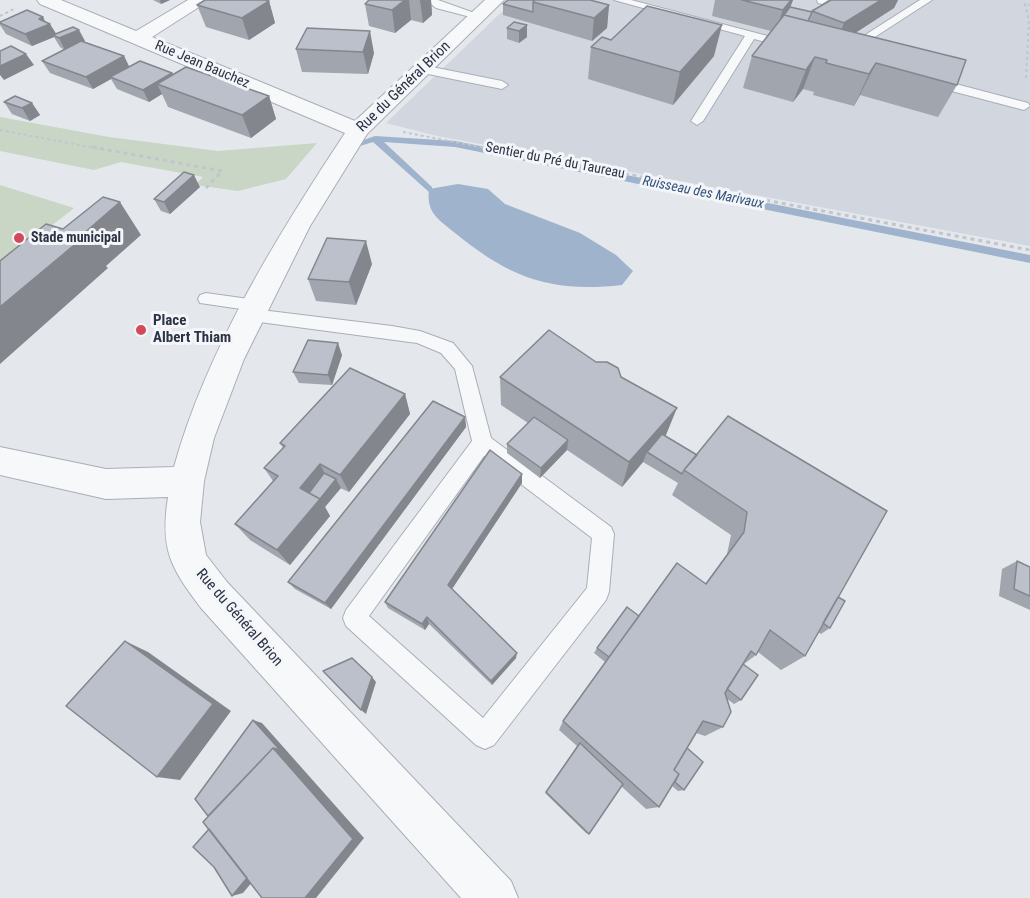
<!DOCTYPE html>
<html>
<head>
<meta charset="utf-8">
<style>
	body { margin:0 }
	canvas { display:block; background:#e4e7ec }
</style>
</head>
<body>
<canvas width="1030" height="898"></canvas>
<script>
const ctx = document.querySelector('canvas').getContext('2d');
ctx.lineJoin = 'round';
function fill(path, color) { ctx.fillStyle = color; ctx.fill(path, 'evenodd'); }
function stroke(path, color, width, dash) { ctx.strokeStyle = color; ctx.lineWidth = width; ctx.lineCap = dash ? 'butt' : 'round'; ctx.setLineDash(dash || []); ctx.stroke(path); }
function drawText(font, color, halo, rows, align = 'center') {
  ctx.font = font + ' "Roboto Condensed",sans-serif'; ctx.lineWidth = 6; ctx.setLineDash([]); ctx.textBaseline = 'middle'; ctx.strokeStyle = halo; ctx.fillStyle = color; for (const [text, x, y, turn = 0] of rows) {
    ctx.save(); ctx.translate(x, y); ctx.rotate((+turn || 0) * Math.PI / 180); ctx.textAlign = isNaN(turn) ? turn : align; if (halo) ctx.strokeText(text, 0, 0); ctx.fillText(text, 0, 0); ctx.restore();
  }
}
const built = new Path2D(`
	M514 0H1030V246L437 136 386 123Z`);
const green = new Path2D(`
	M0 117 109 137 218 151 317 143 286 179 238 191 195 185 203 177 121 162 94 170 0 151Z
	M0 185 74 208 0 267Z`);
const water = new Path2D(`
	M458 184 488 189 505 204 580 233 616 255 633 271 622 285C551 293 510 278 455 233 438 219 426 213 429 189Z`);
const stream = new Path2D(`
	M375 136 455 141 1030 255V263L455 147 384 142 432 187V191L429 192 373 142 357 147 352 144Z`);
const pathFar1 = new Path2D(`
	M0 16 16 8
	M1026 78 1029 21 1025 4 1030 5
	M0 130 100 149
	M403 132 491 149`);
const path = new Path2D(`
	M92 147 222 171 206 188
	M483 147 1030 250`);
const service = new Path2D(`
	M426 0H438L483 16 478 19 436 8Z
	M614 0H631L794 43 796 45 790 48 754 39 703 121 697 125 691 121 745 36Z
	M817 0H828L822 4 818 3Z
	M920 0H932L850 53 846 54 840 51Z
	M422 65 502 81 508 85 502 89 418 72 416 69Z
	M929 77 1028 103 1030 106 1024 110 925 84 923 81Z
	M206 293 263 301 265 305 261 310 392 326 420 331 453 343 472 366 491 438 611 527 614 534 609 592 606 600 494 745 485 749 476 745 346 626 343 618 346 610 472 441 455 369 441 353 417 343 252 321 246 319 244 315 248 310 200 303 198 299 200 295ZM484 456 592 538 587 588 483 718 369 616Z`);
const minor = new Path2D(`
	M37 0H61L136 31 188 0H210L152 37 355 121 485 0H504L367 134 310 226 244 359 214 438 204 481 200 522 206 555 227 582 511 881 518 898H461L201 608C170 567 160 549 168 497L106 499 0 475V447L106 469 174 467C206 350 279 233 345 133L40 4Z`);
const wall = new Path2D(`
	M153 0H170L161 4Z
	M369 0H431L432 15 423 23 411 20 395 33 369 26 365 4Z
	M508 0 609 5 607 28 592 41 503 15V4Z
	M715 0H793L790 7 812 12V11L831 0H898L894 8 855 33 957 85 938 117 860 95 854 106 813 95 814 92 803 89 793 102 743 88 752 56 771 31 712 16Z
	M269 1 275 23 249 40 206 27 197 5Z
	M0 22H45L56 34 85 41 83 42 124 56 129 67 172 73 173 75 269 96 276 119 251 138 168 107 162 94 149 102 117 89 111 79 93 89 50 73 42 61 64 50 60 47 54 37 32 46 6 34 0 25Z
	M527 25V37L519 43 507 39V28Z
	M307 28 374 53 368 74 302 72 296 49Z
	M611 40 714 56 673 105 588 79 591 47Z
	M4 102 32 103 40 115 30 121 12 114Z
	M200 187 170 214 161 211 154 199Z
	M372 264 356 305 316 301 308 279Z
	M342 355 332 385 299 383 293 372Z
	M596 362 621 377 666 435 665 436 838 597 830 628 821 634 818 632 805 656 781 670 758 652 756 655 744 664 741 700 734 704 727 699 723 727 705 736 696 733 687 748 684 790 678 791 672 786 659 807 646 809 621 786 589 834 586 833 545 793 577 746 559 730 563 721 605 662 594 653 597 648 639 616 705 584 727 554 731 535 672 495 678 483 643 462 622 487 567 450 540 478 507 453V444L528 423 501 405 500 377Z
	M405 394 410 414 349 492 340 488 325 507 330 516 290 565 250 540 235 524 273 481 264 468 283 448 280 443Z
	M465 417 466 427 331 609 295 589 288 582Z
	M522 474V483L452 589 516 658 492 685 429 624 425 630 388 608 385 602Z
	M1017 561 1030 567V610L999 596 1002 569Z`);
const shadedWall = new Path2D(`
	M160 0H170L161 4Z
	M405 0H409L411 20 395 33 392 10Z
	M420 0H431L432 15 423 23Z
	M791 0H793L787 16 775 32 783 10Z
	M881 0H898L894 8 835 46 844 23Z
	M269 1 275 23 249 40 242 18Z
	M609 5 607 28 592 41 594 18Z
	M43 17 47 25 50 24 57 35H53L54 37 32 46 25 34 39 19Z
	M527 25V37L519 43V31Z
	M722 25 714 56 673 105 680 72Z
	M79 30 85 41 65 50 59 38Z
	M370 31 374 53 368 74 363 52Z
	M26 54 34 65 4 80 0 75V66Z
	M124 56 130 68 110 77 111 79 93 89 86 77Z
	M815 57 803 89 793 102 806 70Z
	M876 63 860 95 854 106 869 74Z
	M172 73 178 85 157 84 162 94 149 102 143 90Z
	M269 96 276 119 251 138 242 115Z
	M32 103 40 115 30 121 22 108Z
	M194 175 200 187 170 214 164 202Z
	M120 202 141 235 106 266 108 268 0 364V307Z
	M366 241 372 264 356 305 349 282Z
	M338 343 342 355 332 385 328 375Z
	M405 394 410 414 349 492 340 475Z
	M677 408 666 435 650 454 647 452 643 462 622 487 629 462Z
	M465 417 466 427 331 609 325 603Z
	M568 440 567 450 540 478 541 468Z
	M320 464 329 482 314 501 300 488Z
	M522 474V483L450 592 448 585Z
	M336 479 341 488 325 507 330 516 290 565 277 550Z
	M427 617 429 624 425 630 422 624Z
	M125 641 148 652 231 711 180 780 157 777Z
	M517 653 516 658 492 685 491 681Z
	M372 677 376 682 366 714 361 710Z
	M253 720 262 723 364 838 316 898H305L273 748Z
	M214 823 262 870 243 893 232 896Z`);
const building = new Path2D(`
	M205 0H265L269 1 242 18 197 5Z
	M369 0H405L392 10 365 4Z
	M508 0H535L533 2V12L503 4Z
	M535 0H590L609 5 594 18 533 2Z
	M742 0H791L783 10Z
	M831 0H881L844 23 812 11Z
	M647 6 722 25 680 72 591 47 602 37 611 40Z
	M790 7 812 12 808 21 784 15Z
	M27 10 43 17 39 19 50 24 25 34 0 23V22Z
	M784 15 966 60 957 85 876 63 869 74 826 63 827 60 815 57 806 70 752 56Z
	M514 22 527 25 519 31 507 28Z
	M73 27 79 30 59 38 53 35Z
	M307 28 370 31 363 52 296 49Z
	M81 41 124 56 86 77 42 61Z
	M11 46 26 54 0 66V51Z
	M140 61 172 73 143 90 110 77Z
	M186 67 269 96 242 115 157 84Z
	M15 96 32 103 22 108 4 102Z
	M184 172 194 175 164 202 154 199Z
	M103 197 120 202 82 235 85 236 0 307V261L46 224 63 229Z
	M327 238 366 241 349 282 308 279Z
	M549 330 596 362H607L618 368 621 377 677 408 629 462 500 377Z
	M308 340 338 343 328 375 293 372Z
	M350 368 405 394 340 475 320 464 300 488 320 499 277 550 235 524 278 476 264 468 285 446 280 443Z
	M433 401 465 417 325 603 288 582Z
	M728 416 887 511 805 656 770 630 756 655 751 651 725 693 731 712 723 727 703 721 674 770 679 774 659 807 563 721 677 563 706 584 744 532 747 512 684 470Z
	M534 417 568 440 541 468 507 444Z
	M662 434 697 455 684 470 682 474 647 452Z
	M490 450 522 474 448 585 517 653 491 681 427 617 422 624 385 602Z
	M324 473 336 479 320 499 309 493Z
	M1017 561 1030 567V596L1014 589Z
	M838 597 845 601 830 628 823 623Z
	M627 607 639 616 609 657 597 648Z
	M125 641 213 704 157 777 66 706Z
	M352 658 372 677 361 710 323 671Z
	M743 664 758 675 741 700 727 689Z
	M253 720 280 750 273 748 208 816 195 799Z
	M580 743 623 784 589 834 546 792Z
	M273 748 353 839 305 898H262L203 822Z
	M687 748 703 762 684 790 675 782 679 774 674 770Z
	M209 829 247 878 232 896 214 867 193 847Z`);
const markers = [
	[19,238,6,"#d1495b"],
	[141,330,6,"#d1495b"]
];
const farStreetnames = [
	["Rue Jean Bauchez",202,65,23],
	["Sentier du Pré du Taureau",555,161,11]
];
const farWaternames = [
	["Ruisseau des Marivaux",703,193,11]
];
const farPoinames = [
	["Stade municipal",31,238]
];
const streetNames = [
	["Rue du Général Brion",404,87,-44],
	["Rue du Général Brion",239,618,49]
];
const poiNames = [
	["Place",153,321],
	["Albert Thiam",153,338]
];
fill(built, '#d2d6de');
fill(green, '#c9d6c5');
fill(water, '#9fb4cc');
fill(stream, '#9fb4cc');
stroke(service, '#a9aeb7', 2);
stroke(minor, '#a9aeb7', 2);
stroke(pathFar1, '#c2c5cb', 2, [3, 3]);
stroke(path, '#c2c5cb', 3, [4, 4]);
fill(service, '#f7f8fa');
fill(minor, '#f7f8fa');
fill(wall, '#a1a5ae');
fill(shadedWall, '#83868d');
fill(building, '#bbc0ca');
stroke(building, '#83868d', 1.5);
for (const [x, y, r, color] of markers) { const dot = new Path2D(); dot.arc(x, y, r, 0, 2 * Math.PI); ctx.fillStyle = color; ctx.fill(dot); stroke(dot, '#f4f6f9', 2); }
drawText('14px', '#2b3445', '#f4f6f9', farStreetnames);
drawText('italic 14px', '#34527a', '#f4f6f9', farWaternames);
drawText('bold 14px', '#2b3445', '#f4f6f9', farPoinames, 'left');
drawText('15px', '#2b3445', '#f4f6f9', streetNames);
drawText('bold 15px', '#2b3445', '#f4f6f9', poiNames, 'left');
</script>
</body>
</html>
